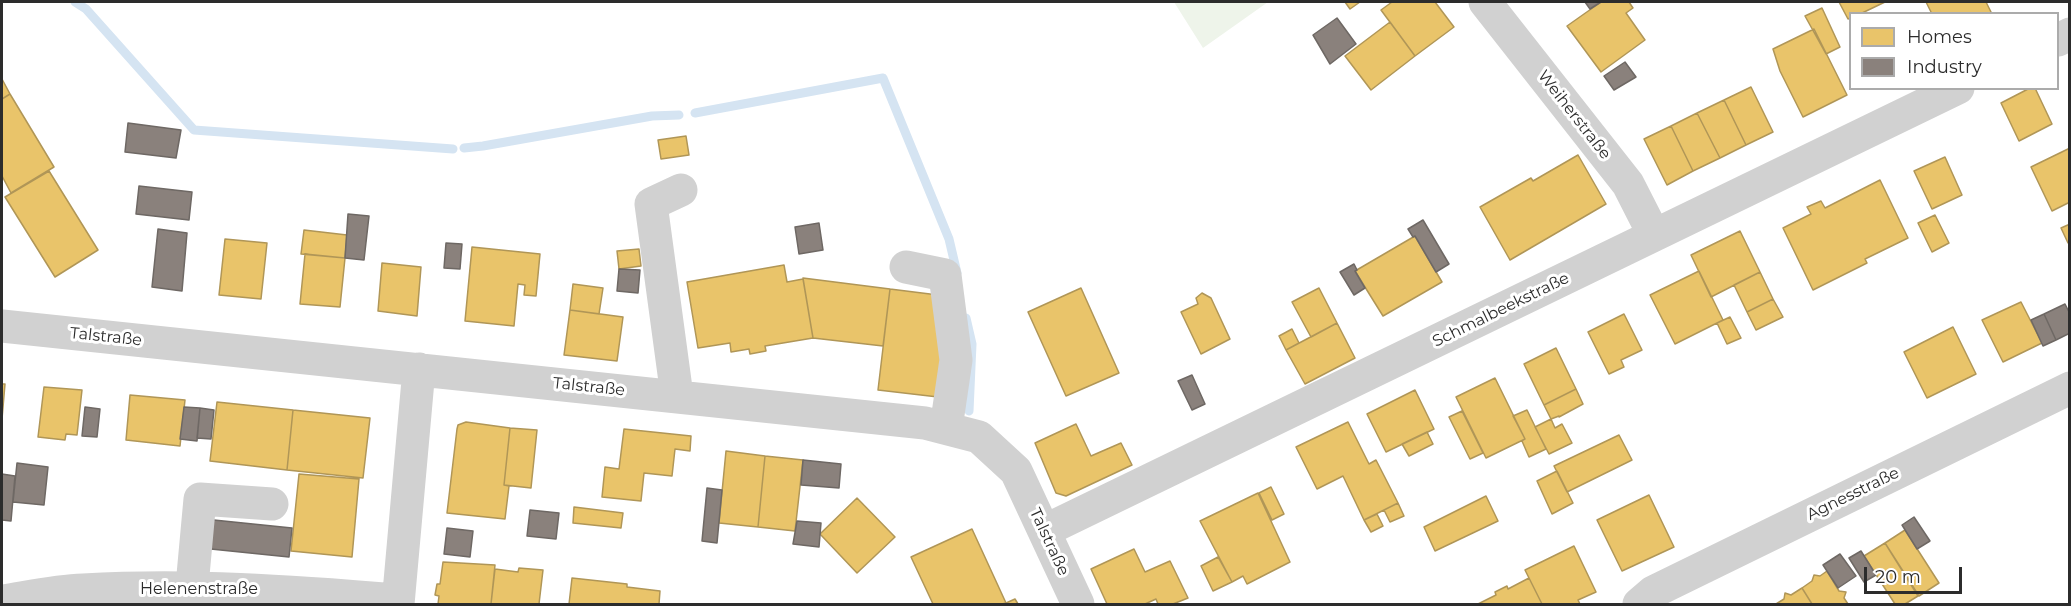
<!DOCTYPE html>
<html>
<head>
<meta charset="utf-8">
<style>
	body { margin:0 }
	#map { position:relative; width:2071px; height:606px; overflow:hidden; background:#fff; font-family:Montserrat,sans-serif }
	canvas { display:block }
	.frame { position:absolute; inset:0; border:3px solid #2c2c2c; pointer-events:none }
	.legend { position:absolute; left:1849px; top:12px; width:210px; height:78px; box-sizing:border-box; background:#fff; border:2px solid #ababab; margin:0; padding:8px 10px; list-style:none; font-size:18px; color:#2c2c2c }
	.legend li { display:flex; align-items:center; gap:12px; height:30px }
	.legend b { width:30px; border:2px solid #ababab }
	.scale { position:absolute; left:1864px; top:567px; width:98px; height:27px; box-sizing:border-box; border:3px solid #2c2c2c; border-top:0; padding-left:8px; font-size:18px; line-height:21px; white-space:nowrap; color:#2c2c2c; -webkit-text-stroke:4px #fff; paint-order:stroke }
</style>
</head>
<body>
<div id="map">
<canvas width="2071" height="606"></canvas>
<div class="frame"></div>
<ul class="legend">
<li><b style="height:16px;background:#e9c46a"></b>Homes</li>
<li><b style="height:16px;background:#8a817c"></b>Industry</li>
</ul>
<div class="scale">20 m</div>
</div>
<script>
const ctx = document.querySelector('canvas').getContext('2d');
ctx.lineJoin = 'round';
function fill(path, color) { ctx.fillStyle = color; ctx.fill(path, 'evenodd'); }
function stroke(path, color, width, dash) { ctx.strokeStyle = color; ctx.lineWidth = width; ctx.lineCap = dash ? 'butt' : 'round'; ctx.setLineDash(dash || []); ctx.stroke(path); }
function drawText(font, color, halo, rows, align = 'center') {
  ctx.font = font + ' Montserrat,sans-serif'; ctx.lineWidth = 6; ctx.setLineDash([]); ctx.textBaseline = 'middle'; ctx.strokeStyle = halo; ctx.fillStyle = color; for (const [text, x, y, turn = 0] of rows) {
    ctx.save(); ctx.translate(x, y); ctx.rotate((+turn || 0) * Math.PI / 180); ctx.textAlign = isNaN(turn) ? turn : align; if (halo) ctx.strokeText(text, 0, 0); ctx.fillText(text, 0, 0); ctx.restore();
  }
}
const green = new Path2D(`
	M1174 2H1268L1203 48Z`);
const homes = new Path2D(`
	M1345 2H1360L1350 9Z
	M1392 2H1435L1454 27 1415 56 1381 10Z
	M1601 2H1629L1633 8 1626 13 1645 40 1601 72 1567 26Z
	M1839 2H1885L1860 14H1850V18L1848 19Z
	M1926 2H1986L1992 14H1932Z
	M1822 8 1840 47 1826 54 1805 16Z
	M1390 22 1415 56 1371 90 1345 56Z
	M1814 29 1847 95 1803 117 1780 71 1773 49Z
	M2 79 10 94 2 99Z
	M1751 87 1773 132 1746 145 1724 100Z
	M2030 88H2035L2052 124 2019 141 2001 103Z
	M10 94 54 167 11 193 2 176V99Z
	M1724 100 1746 145 1720 158 1697 113Z
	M1697 113 1720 158 1693 171 1671 126Z
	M1671 126 1693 171 1667 185 1644 139Z
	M686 136 689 155 661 159 658 140Z
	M2070 148V202L2052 211 2031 167Z
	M1578 155 1606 204 1510 260 1480 207 1531 178 1533 181Z
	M1945 157 1962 195 1932 209 1914 171Z
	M49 171 98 250 55 277 5 197Z
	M1880 180 1908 238 1865 259 1867 263 1813 290 1783 228 1811 214 1807 207 1821 201 1825 208Z
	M1935 215 1949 243 1932 252 1918 223Z
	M2070 224V242L2068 243 2061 228Z
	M304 230 347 235 345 258 301 254Z
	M1740 231 1760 272 1711 297 1691 255Z
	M1415 236 1442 282 1383 316 1355 271Z
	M225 239 267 243 261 299 219 295Z
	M472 247 540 254 536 296 524 295 525 285 518 284 514 326 465 321Z
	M639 249 641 266 619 269 617 251Z
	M305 254 345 258 340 307 300 304Z
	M382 263 421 267 417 316 378 311Z
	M784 265 787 282 803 279 813 338 765 346 766 351 750 354 749 349 731 352 730 343 698 348 687 282Z
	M1699 271 1723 320 1675 344 1650 295Z
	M1760 272 1773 299 1747 312 1734 285Z
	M803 278 890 289 883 346 813 338Z
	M573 284 603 288 599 314 570 310Z
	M1081 288 1119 373 1066 396 1028 312Z
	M1319 288 1337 323 1311 337 1292 302Z
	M890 289 938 295 945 352 938 397 878 390Z
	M1202 293 1211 298 1230 339 1201 354 1181 312 1198 304 1196 298Z
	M1773 299 1783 317 1756 330 1747 312Z
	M2021 302 2042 343 2003 362 1982 320Z
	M570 310 623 317 617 361 564 355Z
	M1624 314 1642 350 1621 360 1624 367 1609 374 1588 332Z
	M1730 317 1741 338 1727 344 1717 323Z
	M1337 323 1355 358 1305 384 1286 350Z
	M1953 327 1976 374 1927 398 1904 352Z
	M1292 329 1299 343 1286 350 1279 336Z
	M1556 348 1576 389 1544 405 1524 364Z
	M1495 378 1525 439 1486 458 1456 397Z
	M2 384H5L2 419Z
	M44 387 82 390 77 435 66 434 65 440 38 437Z
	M1576 389 1583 404 1559 417V416L1551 419 1544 405Z
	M1415 390 1434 429 1386 452 1367 414Z
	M130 395 185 400 180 446 126 440Z
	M217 402 293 410 287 470 210 461Z
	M293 410 370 418 363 478 287 470Z
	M1527 410 1546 449 1529 457 1522 441 1525 439 1513 416Z
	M1462 411 1483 453 1470 459 1449 417Z
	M1551 419 1555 428 1562 424 1572 443 1549 454 1535 427Z
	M466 422 510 428 504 485 509 486 505 519 447 513 457 429 458 425Z
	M1348 422 1369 464 1376 460 1398 503 1364 520 1343 476 1317 489 1296 447Z
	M1076 424 1091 456 1121 443 1132 465 1066 496 1056 493 1035 443Z
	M510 428 537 430 531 488 504 485Z
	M624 429 691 436 690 451 675 449 672 476 644 473 641 501 602 497 605 467 619 469Z
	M1427 432 1433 444 1409 456 1402 444Z
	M1619 435 1632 460 1567 492 1554 466Z
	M726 451 765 456 758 527 719 523Z
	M765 456 803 460 795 531 758 527Z
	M1557 471 1573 503 1552 514 1537 481Z
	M299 474 359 479 352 557 291 551Z
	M1271 487 1284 514 1272 520 1259 493Z
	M1258 493 1290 562 1247 584 1243 576 1232 582 1200 521Z
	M1649 495 1674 547 1622 571 1597 520Z
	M1486 496 1498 521 1435 551 1424 527Z
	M857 498 895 537 857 573 820 534Z
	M1398 503 1404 516 1390 522 1384 510Z
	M574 507 623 513 621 528 573 523Z
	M1377 514 1383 526 1371 532 1364 520Z
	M972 529 1006 603 1002 604H933L911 557Z
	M1905 530 1939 583 1919 596 1885 543Z
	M1885 543 1918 596 1905 604H1895L1864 556Z
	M1574 546 1596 592 1578 600 1580 604H1542L1525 570Z
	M1134 549 1145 572 1170 561 1188 598 1173 604H1158L1156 599 1145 604H1107L1091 569Z
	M1218 557 1232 582 1213 591 1201 566Z
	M443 562 495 565 491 604H438L439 596 435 595 437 584H440Z
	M519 568 543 570 539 604H491L495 569 518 572Z
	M1827 571 1839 591 1846 592 1844 598 1848 604H1812L1802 588 1812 581 1814 575 1820 576Z
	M572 578 627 584V587L660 591 659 604H569Z
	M1529 578 1542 604H1478L1496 595 1495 592 1507 586 1508 589Z
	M1802 588 1812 604H1776L1784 599 1785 593 1791 595Z
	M1015 599 1018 604H1002L1006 603Z`);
const industry = new Path2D(`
	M1585 2H1601L1590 9Z
	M1337 18 1356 44 1330 64 1313 35Z
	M1625 62 1636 77 1614 90 1604 76Z
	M128 123 181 130 176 158 125 152Z
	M139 186 192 192 189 220 136 214Z
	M348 214 369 216 364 260 345 258Z
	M1423 220 1449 264 1436 272 1415 236 1413 237 1408 229Z
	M819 223 823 250 799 254 795 227Z
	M158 229 187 233 182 291 152 287Z
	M446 243 462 244 460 269 444 268Z
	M1354 264 1357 270 1355 271 1365 288 1354 295 1340 272Z
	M619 269 640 270 638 293 617 291Z
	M2065 304 2070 314V333L2056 340 2044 314Z
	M2044 314 2056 340 2043 346 2031 320Z
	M1192 375 1205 404 1192 410 1178 381Z
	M85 407 100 409 97 437 82 436Z
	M184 407 200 408 197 441 180 439Z
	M200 408 214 410 211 439 197 438Z
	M803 460 841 464 839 488 801 485Z
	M17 463 48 467 44 505 13 502Z
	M2 474 15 476 11 521 2 520Z
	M707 488 722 490 717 543 702 541Z
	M530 510 559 513 556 539 527 536Z
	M1914 517 1930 541 1917 549 1902 525Z
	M204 519 292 528 289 557 201 548Z
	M797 521 821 523 819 547 793 544Z
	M447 528 473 531 470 557 444 554Z
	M1861 551 1876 575 1864 582 1849 558Z
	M1840 554 1856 576 1838 588 1823 565Z`);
const stream = new Path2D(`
	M75 2 86 9 194 130 453 149
	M695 113 883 78 949 239 957 273
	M464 148 483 146 652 116 679 115
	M966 318 972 344 969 411`);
const minor = new Path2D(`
	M1485 2 1628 184 1654 235
	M2058 40 2070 34
	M906 267 945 275 956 360 946 428
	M2 326 925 423 979 437 1016 471 1078 604
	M677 396 651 204 681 190
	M1044 531 1958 88
	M192 586 200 499 272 504
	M2 601C28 597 56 591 83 590 188 584 292 591 397 600
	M398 604 419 369
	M1639 604 1653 592 2070 388`);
const streetNames = [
	["Weiherstraße",1574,115,52],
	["Schmalbeekstraße",1501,310,-26],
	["Talstraße",106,337,6],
	["Talstraße",589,387,6],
	["Agnesstraße",1853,494,-26],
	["Talstraße",1049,542,65],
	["Helenenstraße",199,589]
];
fill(green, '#eef4ea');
fill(homes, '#e9c46a');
stroke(homes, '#b09657', 1.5);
fill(industry, '#8a817c');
stroke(industry, '#6e6864', 1.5);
stroke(stream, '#d5e4f2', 9);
stroke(minor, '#d1d1d1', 33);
drawText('16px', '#2c2c2c', '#fff', streetNames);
</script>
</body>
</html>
